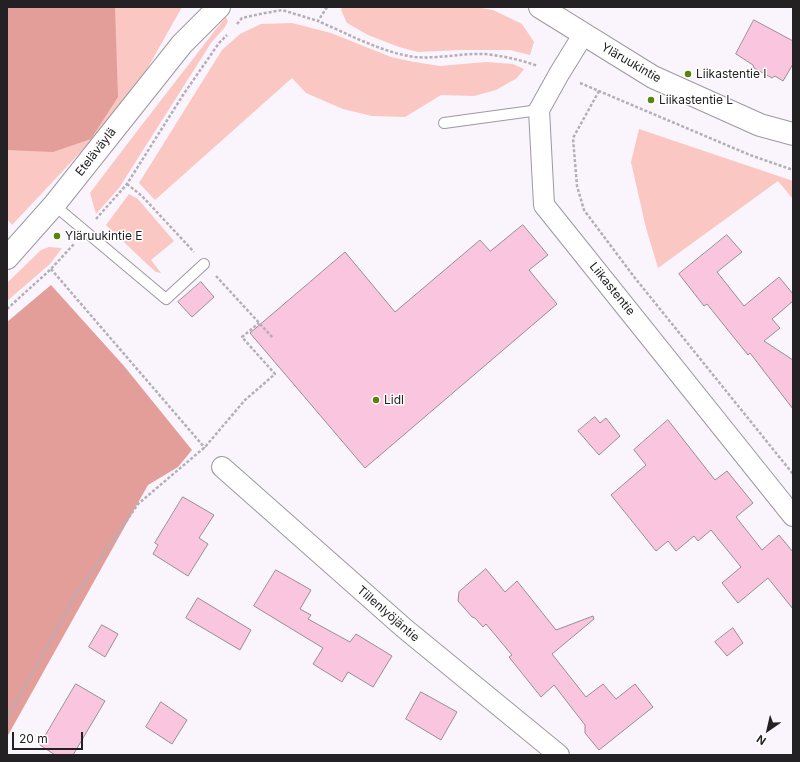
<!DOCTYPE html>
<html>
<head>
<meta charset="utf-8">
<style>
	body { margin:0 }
	#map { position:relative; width:800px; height:762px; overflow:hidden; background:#faf4fd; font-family:Inter,sans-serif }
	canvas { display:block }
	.frame { position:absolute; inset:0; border:8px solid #232124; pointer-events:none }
	.north { position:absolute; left:748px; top:710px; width:40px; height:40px; -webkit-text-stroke:3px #fff; paint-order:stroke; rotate:214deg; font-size:11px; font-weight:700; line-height:16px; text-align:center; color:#232124 }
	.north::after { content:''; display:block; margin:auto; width:14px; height:18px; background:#232124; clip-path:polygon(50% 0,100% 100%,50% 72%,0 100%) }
	.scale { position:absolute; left:12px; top:732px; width:71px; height:18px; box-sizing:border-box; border:2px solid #232124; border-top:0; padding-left:5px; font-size:12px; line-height:14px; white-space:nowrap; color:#232124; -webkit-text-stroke:3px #fff; paint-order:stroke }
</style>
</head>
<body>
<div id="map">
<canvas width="800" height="762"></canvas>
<div class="frame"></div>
<div class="north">N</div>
<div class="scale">20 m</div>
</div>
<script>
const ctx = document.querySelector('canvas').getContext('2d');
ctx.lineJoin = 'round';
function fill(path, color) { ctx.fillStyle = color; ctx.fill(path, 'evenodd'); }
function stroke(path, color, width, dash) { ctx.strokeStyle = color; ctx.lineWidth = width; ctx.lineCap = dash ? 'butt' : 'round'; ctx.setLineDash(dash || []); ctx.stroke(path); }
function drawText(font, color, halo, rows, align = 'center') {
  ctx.font = font + ' Inter,sans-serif'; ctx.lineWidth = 3; ctx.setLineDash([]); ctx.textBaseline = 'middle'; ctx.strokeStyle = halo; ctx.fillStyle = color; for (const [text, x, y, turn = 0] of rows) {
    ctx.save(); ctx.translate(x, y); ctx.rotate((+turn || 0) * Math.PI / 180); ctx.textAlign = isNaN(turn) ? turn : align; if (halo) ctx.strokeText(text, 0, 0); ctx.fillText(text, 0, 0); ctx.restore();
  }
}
const green = new Path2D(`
	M7 7H182L147 69 124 99 90 142 12 225 7 219Z
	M342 7H475L493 10 522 24 534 42 530 55 510 50H461L418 52 399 47 368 35 347 23 341 10Z
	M226 17 228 21 225 27 211 43 119 188 96 214 90 193C119 154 149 116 179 77 195 57 209 37 226 17Z
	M292 23 331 33 391 57 414 62 440 66 486 62 513 64 524 69 517 78 496 90 474 96 441 95 405 117 372 116 343 109 306 93 292 78 155 200 139 183 222 50 240 34 261 24Z
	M639 129 793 181V199L778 181 658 268 646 228 631 162Z
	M129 194 138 199 174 241 151 260 161 273 156 272 148 265 106 225Z
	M49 247 62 248 50 264 7 301V283L41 250Z`);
const forest = new Path2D(`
	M7 7H115L118 97 91 139 53 152 7 150Z
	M51 285 124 366 192 450 178 467 148 485 7 737V322Z`);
const building = new Path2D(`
	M754 20 793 41V64L783 81 775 76 772 78 754 68 753 65 736 54Z
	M523 225 548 255 529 270 557 304 365 468 250 333 345 252 395 312 480 240 490 251Z
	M727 235 742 252 717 272 744 306 779 277 793 294V301L772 319 780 328 764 341 793 360V409L750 353 748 355 707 304 704 306 679 274Z
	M201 282 214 297 192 317 178 302Z
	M595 417 600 423 606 418 620 436 599 455 578 431Z
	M668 420 715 480 727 471 753 503 736 517 762 550 779 535 793 552V609L768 578 738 603 722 583 741 567 711 530 698 541 694 536 676 551 668 541 656 551 611 495 646 465 634 450Z
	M183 497 214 515 199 538 208 544 188 576 153 554 158 545 155 543Z
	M486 569 505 592 517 581 556 630 593 616 594 619 552 654 586 697 603 684 616 699 635 684 653 707 599 750 585 733V725L554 685 541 697 509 657 512 655 486 624 483 627 475 618 472 617 458 601 459 592Z
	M276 570 311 590 300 609 311 615 308 619 350 642 356 634 392 656 373 687 348 672 342 682 313 664 323 648 254 606Z
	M198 598 251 630 240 650 186 618Z
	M102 625 118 634 105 657 89 647Z
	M733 628 743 643 727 656 715 642Z
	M76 684 105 701 73 755H55L40 745Z
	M421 692 457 712 441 740 406 719Z
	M161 702 187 720 172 744 146 727Z`);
const path = new Path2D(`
	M327 7 318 21C348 34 383 53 415 57 439 59 462 53 485 54 504 56 521 60 538 66
	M237 24 242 18 260 14 282 10 318 21
	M580 83 750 155 793 170
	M599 91 573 138 577 186 584 210 635 278 793 474
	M127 184 142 196 194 252
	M96 219 127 184 183 95 219 43 227 35
	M51 269 205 448
	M216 276 273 338
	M7 309 51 269 74 244
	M7 718 75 596 138 504 205 447 245 400 275 374 242 337 259 323`);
const service = new Path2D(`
	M444 123 539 110
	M54 205 166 299 204 264`);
const minor = new Path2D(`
	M583 35 559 74 539 110 544 205 793 516
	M222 467 404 628 559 755`);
const secondary = new Path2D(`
	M540 7 653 77 760 125 793 134
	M7 258 54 205 182 44 219 7`);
const markers = [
	[688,74,4,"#5a8309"],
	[651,100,4,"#5a8309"],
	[57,236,4,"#5a8309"],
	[376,400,4,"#5a8309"]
];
const streetNames = [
	["Yläruukintie",631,63,30],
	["Eteläväylä",96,152,-52],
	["Liikastentie",612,289,51],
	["Tiilenlyöjäntie",388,614,41]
];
const poiNames = [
	["Liikastentie I",696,74],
	["Liikastentie L",659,100],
	["Yläruukintie E",65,236],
	["Lidl",384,400]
];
fill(green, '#fac7c3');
fill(forest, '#e49e99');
fill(building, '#fac5de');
stroke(building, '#988e93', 1);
stroke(service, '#9e98a1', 12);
stroke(minor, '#9e98a1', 22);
stroke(secondary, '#9e98a1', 24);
stroke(path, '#b3afb6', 2.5, [3, 2]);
stroke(service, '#fff', 10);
stroke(minor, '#fff', 20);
stroke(secondary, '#fff', 22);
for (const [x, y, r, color] of markers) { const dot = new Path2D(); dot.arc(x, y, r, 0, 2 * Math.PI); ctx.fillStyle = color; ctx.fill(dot); stroke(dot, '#fff', 1.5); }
drawText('12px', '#232124', '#fff', streetNames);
drawText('12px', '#232124', '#fff', poiNames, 'left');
</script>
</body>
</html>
